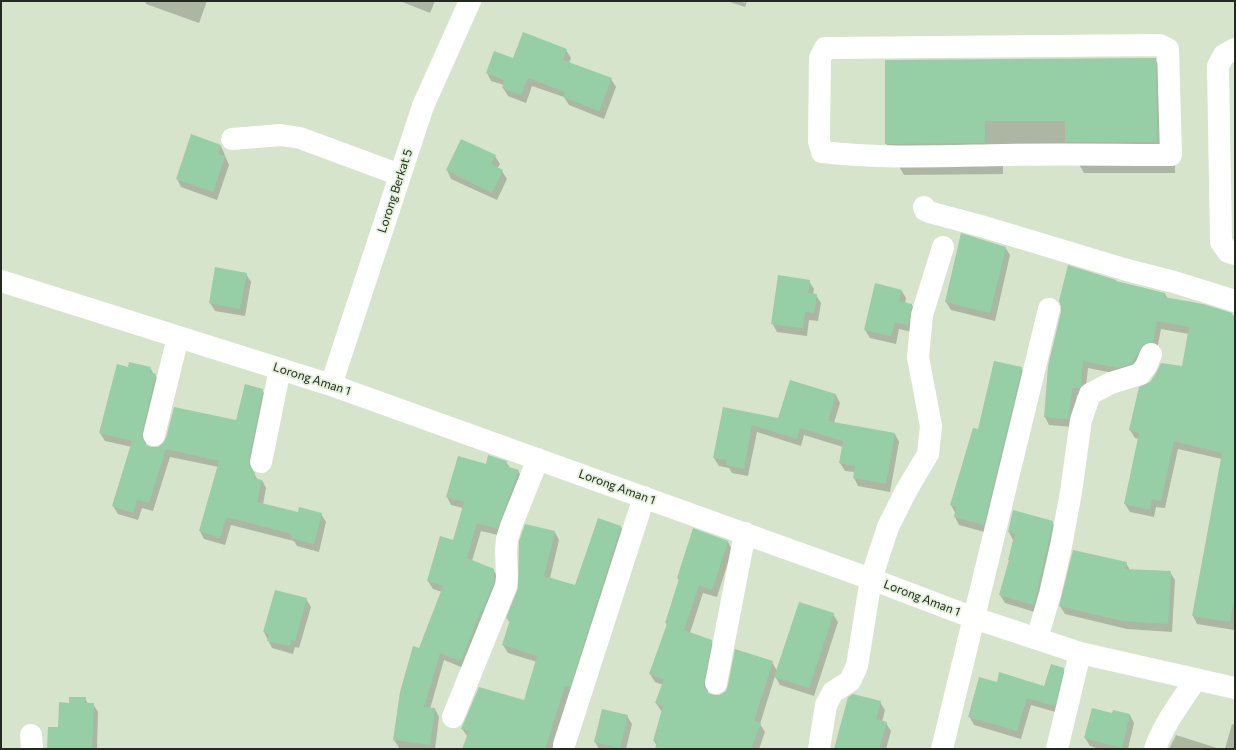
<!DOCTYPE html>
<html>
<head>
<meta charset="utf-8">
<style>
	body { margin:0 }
	#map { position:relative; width:1236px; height:750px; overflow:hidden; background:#d7e4cc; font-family:Commissioner,sans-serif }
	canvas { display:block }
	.frame { position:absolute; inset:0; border:2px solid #252a21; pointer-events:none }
</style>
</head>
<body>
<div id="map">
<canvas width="1236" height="750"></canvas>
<div class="frame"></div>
</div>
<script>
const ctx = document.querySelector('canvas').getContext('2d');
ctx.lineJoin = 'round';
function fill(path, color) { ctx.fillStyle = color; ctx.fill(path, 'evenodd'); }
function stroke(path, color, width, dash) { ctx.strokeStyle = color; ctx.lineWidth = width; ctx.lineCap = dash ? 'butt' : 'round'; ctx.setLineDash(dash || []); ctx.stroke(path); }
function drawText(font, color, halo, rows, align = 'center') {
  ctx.font = font + ' Commissioner,sans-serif'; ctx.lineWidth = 3.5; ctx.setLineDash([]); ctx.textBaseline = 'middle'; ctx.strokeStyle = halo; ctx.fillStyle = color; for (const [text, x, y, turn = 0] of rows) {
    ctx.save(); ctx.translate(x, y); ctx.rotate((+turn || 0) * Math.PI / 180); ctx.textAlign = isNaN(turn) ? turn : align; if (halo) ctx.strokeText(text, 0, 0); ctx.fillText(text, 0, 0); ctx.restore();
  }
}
const shadow = new Path2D(`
	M145 1H207L199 23 146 4Z
	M400 1H435L430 13Z
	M727 1H740L745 3V1H747L745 7Z
	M566 50 571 58 569 63 611 79 616 87 604 119 569 105 564 97 532 86 526 103 508 96 503 88 504 85 491 81 487 73 513 59Z
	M1155 59 1173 90 1175 173H1084L1072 152H1003V174L904 175 886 143Z
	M461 140 495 156 500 164 497 169 502 171 507 179 497 200 451 179 447 170Z
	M221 146 229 165 217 200 181 187 177 179Z
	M961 235 1005 247 1010 255 995 321 951 310 946 302Z
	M246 274 251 282 245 316 215 311 210 303Z
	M809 281 814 289 813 295H816L821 303 818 321 809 320 807 336 777 332 772 323Z
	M1117 283 1165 294 1168 299 1232 314 1235 320 1234 630 1197 624 1193 616 1222 459 1178 449 1165 508 1156 507 1154 517 1130 512 1125 504 1139 439 1135 438 1130 430 1183 368 1189 334 1161 329 1157 350 1123 375 1088 368 1085 395 1084 396 1077 395 1073 427 1049 425 1045 417Z
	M901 290 906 298 905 304 912 305 916 313 912 332 899 329 896 344 870 338 865 330Z
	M129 368H150L160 383 146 441V445L151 448H158L237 421 262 390 267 398 253 468V472L258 480H262L266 488 263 504 299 513 321 514 326 522 319 552 297 546 294 541 231 525 225 545 204 539 200 531 219 467 170 457 153 511 142 508 138 520 118 514 113 506 132 447 105 441 100 433Z
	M1021 368 1026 376 988 533 959 525 955 517 956 514 951 505 973 429 979 431Z
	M836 395 840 403 834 423 895 434 899 442 890 492 858 486 854 478 855 472 845 471 840 463 843 447 804 435 801 446 757 432 748 476 732 473 729 468 719 466 714 458 724 408 779 419Z
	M506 462 510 468 518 471 523 479 502 536 481 531 472 561 493 569 498 578 466 669 444 660 430 709H435L439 717 435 749 399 748 394 740 420 649 442 592 433 589 428 581 454 541 463 508 451 505 447 497 486 466Z
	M599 520 621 527 625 535 570 693 552 749H463L468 737 462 729 525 701 537 662 508 653 503 645 510 623 507 618 555 532 559 540 550 578 575 586Z
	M1052 522 1057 530 1038 613 1005 603 1000 595 1010 562 1009 560 1013 540 1009 532Z
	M694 530 728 542 732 550 717 597 703 593 690 633 711 641 716 649 708 689V694L714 696H721L772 662 777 671 833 614 838 622 814 696 780 685 775 676 760 724 765 732 759 749H656L657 746 654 741 662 712 656 703 663 685 655 682 650 674 667 626 666 623 679 581 678 578Z
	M1126 563 1130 570 1170 572 1175 580 1172 632 1127 629 1065 614 1060 606Z
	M306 599 311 607 299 648 295 647 293 654 272 648 264 632Z
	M1063 669 1068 677 1059 713 1031 705 1021 739 974 725 969 716 997 683 1045 687Z
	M85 698 88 704H93L98 712 97 749H48L59 729 70 704Z
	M880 702 885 710 882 722 886 723 891 731 886 749H835Z
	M1113 714 1130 715 1134 723 1128 749H1100L1090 746 1085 738Z
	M627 716 632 724 626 749H599L595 742Z
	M1232 724 1235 725V749H1225Z
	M1176 735 1220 749H1169Z`);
const building = new Path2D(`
	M523 32 567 49 563 60 612 78 599 111 563 97 565 92 528 78 521 95 502 88 504 80 486 73 494 51 513 58Z
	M1156 58 1157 142H1065V121H985V143L885 144V60Z
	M191 134 221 145 218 154 225 156 213 192 176 179Z
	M461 139 496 155 491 164 503 170 492 193 446 170Z
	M961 233 1006 247 990 313 945 302Z
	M1068 265 1116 280V281L1165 293 1164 297 1203 304 1232 313V315L1235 316V595L1230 622 1192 616 1222 453 1174 441 1161 501 1152 499 1150 510 1124 504 1139 433 1129 430 1139 387 1150 382 1156 373 1161 363 1182 366 1189 327 1157 321 1153 342H1149L1143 344 1132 363 1118 368 1083 361 1081 386 1079 388H1072L1068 419 1044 417 1048 366 1061 312V306L1059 301Z
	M215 267 247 273 240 309 209 303Z
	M778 275 810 280 808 293 817 294 814 313 805 312 803 328 771 324Z
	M875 283 902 290 899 301 912 304 908 325 895 322 891 336 864 330Z
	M994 361 1022 367 984 525 954 517 956 507 950 505 973 428 978 429Z
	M129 362 151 367 149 372 156 374 142 432V438L145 444 151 447H158L163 443 166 438 174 407 236 420 245 384 263 389 249 460V466L255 473 254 478 262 480 257 502 298 512 299 507 322 513 314 544 291 538 292 534 226 517 220 538 199 531 219 461 166 449 149 503 137 500 133 513 112 506 132 441 99 433 117 364 128 367Z
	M790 380 836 394 828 421 895 433 886 484 853 478 855 466 839 463 843 441 800 428 797 439 752 425 744 469 726 465 727 460 713 458 723 407 778 418Z
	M488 455 507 461 505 466 519 470 497 529 477 523 467 558 494 569V583L482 611H481L461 661 440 653 424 707 435 708 430 745 393 740 400 692 413 646 419 648 443 586 427 581 440 536 453 540 464 502 446 497 458 456 486 464Z
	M1013 510 1053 521 1034 605 999 595 1009 560H1008L1015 534 1008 532Z
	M598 518 621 526 570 687 565 686 545 749H462L469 731 461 729 479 687 524 700 537 656 502 645 510 620 506 618 518 588 519 541 525 524 555 531 544 576 575 585Z
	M693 528 728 541 712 590 699 585 684 630 712 640 704 681V687L708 693 714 695H720L726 691 728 685 735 649 773 661 754 721 761 723 751 749H655L657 742 653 741 663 706 655 703 664 679 649 674 667 624 665 623 679 579 677 578Z
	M1073 550 1127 562 1125 569 1171 571 1168 624 1122 621 1059 606Z
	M275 590 307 598 295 641 291 640 289 646 267 641 269 634 263 632Z
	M799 602 834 613 809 688 774 677Z
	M1051 664 1064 668 1055 706 1027 698 1017 731 968 717 979 677 997 682 999 672 1044 686Z
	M853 694 881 701 876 719 887 722 879 749H834L848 697Z
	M69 697H86L85 703H94L92 749H47L48 727H58L59 702 69 703Z
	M1092 708 1112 713 1113 710 1130 714 1122 748 1084 738Z
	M602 709 628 715 620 748 594 742Z`);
const minor = new Path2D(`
	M1160 45 1168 49 1171 155C1115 155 1060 154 1004 155 944 156 883 159 822 152L819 141 820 58 825 48Z
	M1235 49 1224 55 1218 66 1221 242 1228 252 1235 254
	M232 139 281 135 300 138 400 175
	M924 207 925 210 929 212 981 226 1127 270 1174 282 1235 301
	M1 281 331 385 871 579 974 618 1080 653 1235 688
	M331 385 423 106 470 1
	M154 435 178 337
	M261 462 280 369
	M1037 639 1050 594 1061 546 1071 492 1081 420 1090 394 1111 383 1140 374 1146 366 1151 354
	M716 683 745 533
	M453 717 506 586 507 577 506 550 507 539 511 526 538 459
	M31 735 32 749
	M564 745 644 497
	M819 749 826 705 833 692 850 681 857 666 871 579 888 527 906 491 928 454 931 426 918 357 922 315 943 247
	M942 749 1049 309
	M1057 749 1080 653
	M1155 749C1164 723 1181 702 1196 679`);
const streetNames = [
	["Lorong Berkat 5",395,191,-72],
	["Lorong Aman 1",312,379,18],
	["Lorong Aman 1",617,487,20],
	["Lorong Aman 1",922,598,21]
];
fill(shadow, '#0003');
fill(building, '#96cea6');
stroke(minor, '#fff', 22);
drawText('12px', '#252a21', '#e4f1d9', streetNames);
</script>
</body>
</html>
